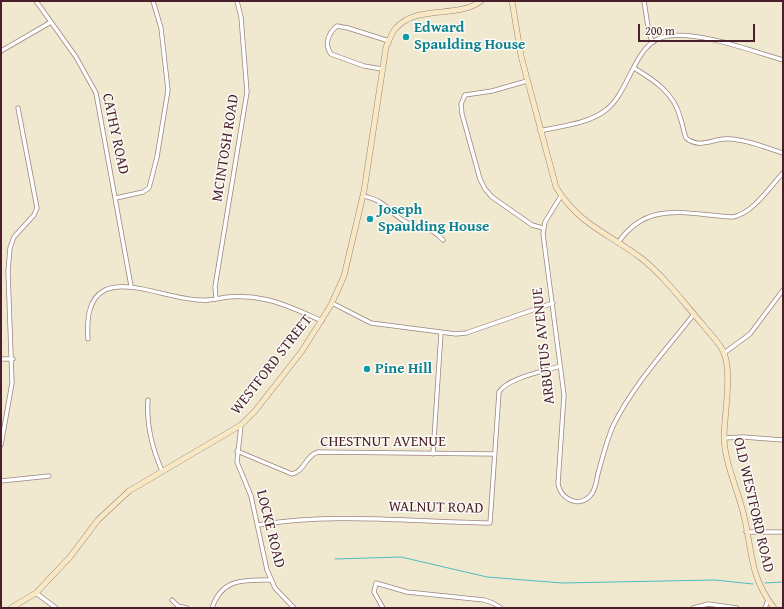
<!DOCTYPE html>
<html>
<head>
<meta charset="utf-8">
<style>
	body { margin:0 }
	#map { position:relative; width:784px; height:609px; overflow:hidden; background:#f0e9d0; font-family:"Gentium Book Plus",serif }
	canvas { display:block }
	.frame { position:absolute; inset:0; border:2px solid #4a1f2b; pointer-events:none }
	.scale { position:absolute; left:638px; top:24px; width:117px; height:18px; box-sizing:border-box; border:2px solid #4a1f2b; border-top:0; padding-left:5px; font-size:12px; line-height:14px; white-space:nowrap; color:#4a1f2b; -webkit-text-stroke:3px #fdfcf7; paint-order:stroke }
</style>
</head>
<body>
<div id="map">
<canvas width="784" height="609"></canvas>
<div class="frame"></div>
<div class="scale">200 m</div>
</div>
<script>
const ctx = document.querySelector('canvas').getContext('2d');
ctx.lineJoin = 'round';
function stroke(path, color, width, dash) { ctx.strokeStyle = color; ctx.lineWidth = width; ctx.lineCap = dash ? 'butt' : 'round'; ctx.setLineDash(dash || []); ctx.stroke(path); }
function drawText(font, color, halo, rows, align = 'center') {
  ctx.font = font + ' "Gentium Book Plus",serif'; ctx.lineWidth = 3; ctx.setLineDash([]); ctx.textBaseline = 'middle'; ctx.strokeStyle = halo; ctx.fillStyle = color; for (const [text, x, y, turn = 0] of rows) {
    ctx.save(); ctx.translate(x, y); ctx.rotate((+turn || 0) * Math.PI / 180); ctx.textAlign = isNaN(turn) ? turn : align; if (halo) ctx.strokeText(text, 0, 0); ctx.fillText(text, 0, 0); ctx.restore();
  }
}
const stream = new Path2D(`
	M335 559 401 557 487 577 562 583 715 580 753 584
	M765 583 783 582`);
const street = new Path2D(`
	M36 1 76 57 96 93 131 286
	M644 1 649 33 652 41
	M1 51 51 22
	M634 68C654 80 674 93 680 117 683 124 683 131 686 138 701 150 714 137 731 139 748 140 767 148 783 153
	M382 69 364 66 331 54C324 45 328 33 337 26L348 28 389 41
	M527 81 492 91 465 95 461 104 462 114 480 179 485 189 492 197 532 225 543 228
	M540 131C561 126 588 124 606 110 631 91 634 40 668 36 699 31 752 51 783 60
	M363 196C389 201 388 214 408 223 423 229 432 227 443 240
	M561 196 545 222 543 234 564 395 558 484C561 499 578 508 590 496 597 489 596 478 599 470 603 455 607 440 613 426 633 385 666 350 694 314
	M116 198 143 192 149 188 157 157 168 90 161 28 153 1
	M618 243C647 199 688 215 733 217 753 213 769 188 783 173
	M216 299 215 287 247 92 241 17 237 1
	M332 303 371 323 456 334 466 333 553 303
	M88 339C87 322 87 299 105 290 131 279 172 300 201 300 210 301 219 298 228 297 241 296 255 297 268 300 286 304 304 313 322 321
	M724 353 750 334 783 290
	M1 359H13
	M148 400C146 426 152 448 162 471
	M241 425 237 462 251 496 267 570 275 588 294 608
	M724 438 743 437 783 440
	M1 445 12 383 8 271 10 248 14 237 34 215 37 208 18 108
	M237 451 292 474C304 472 306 455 318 452L494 454
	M433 454 441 333
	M1 481 49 476
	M258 525C334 512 413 522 490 523L499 392C507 378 545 371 560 366
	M746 532H783
	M36 593 56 608
	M172 600 178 606 187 608
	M212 608C222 578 244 580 270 580
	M383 608 374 592 376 583 407 592 484 600 493 603 501 608
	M693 608 708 604 737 608
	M765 608 768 600`);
const secondary = new Path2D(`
	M512 1 521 56 556 187C579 225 608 233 641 258 665 277 683 302 703 325 709 333 719 342 723 351 733 370 724 416 724 438 725 463 737 488 743 512 753 550 748 574 774 608
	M11 608 36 593 70 557 98 520 129 491 241 425 255 411 302 351 331 305 344 276 364 191 386 47C389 41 392 32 396 28 418 4 457 19 481 1`);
const markers = [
	[406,37,4,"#0f9aa8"],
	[370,219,4,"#0f9aa8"],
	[367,369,4,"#0f9aa8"]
];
const cultureNames = [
	["Edward",414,28],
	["Spaulding House",414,45],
	["Joseph",378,210],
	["Spaulding House",378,227],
	["Pine Hill",375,369]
];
const streetNames = [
	["CATHY ROAD",115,134,78],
	["MCINTOSH ROAD",226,148,-81],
	["ARBUTUS AVENUE",544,346,-96],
	["WESTFORD STREET",272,365,-52],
	["CHESTNUT AVENUE",383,442],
	["OLD WESTFORD ROAD",753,505,77],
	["WALNUT ROAD",436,508,1],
	["LOCKE ROAD",270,529,76]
];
stroke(stream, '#4ebcc6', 1);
stroke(street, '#9d847e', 5);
stroke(secondary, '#9d847e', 6);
stroke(street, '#fff', 3.5);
stroke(secondary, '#f8e8c3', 5);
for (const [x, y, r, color] of markers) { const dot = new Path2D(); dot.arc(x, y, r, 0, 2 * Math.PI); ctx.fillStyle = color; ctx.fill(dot); stroke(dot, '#fdfcf7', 1.5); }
drawText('bold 15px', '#0d838f', '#fdfcf7', cultureNames, 'left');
drawText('15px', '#4a1f2b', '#fdfcf7', streetNames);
</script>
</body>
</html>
